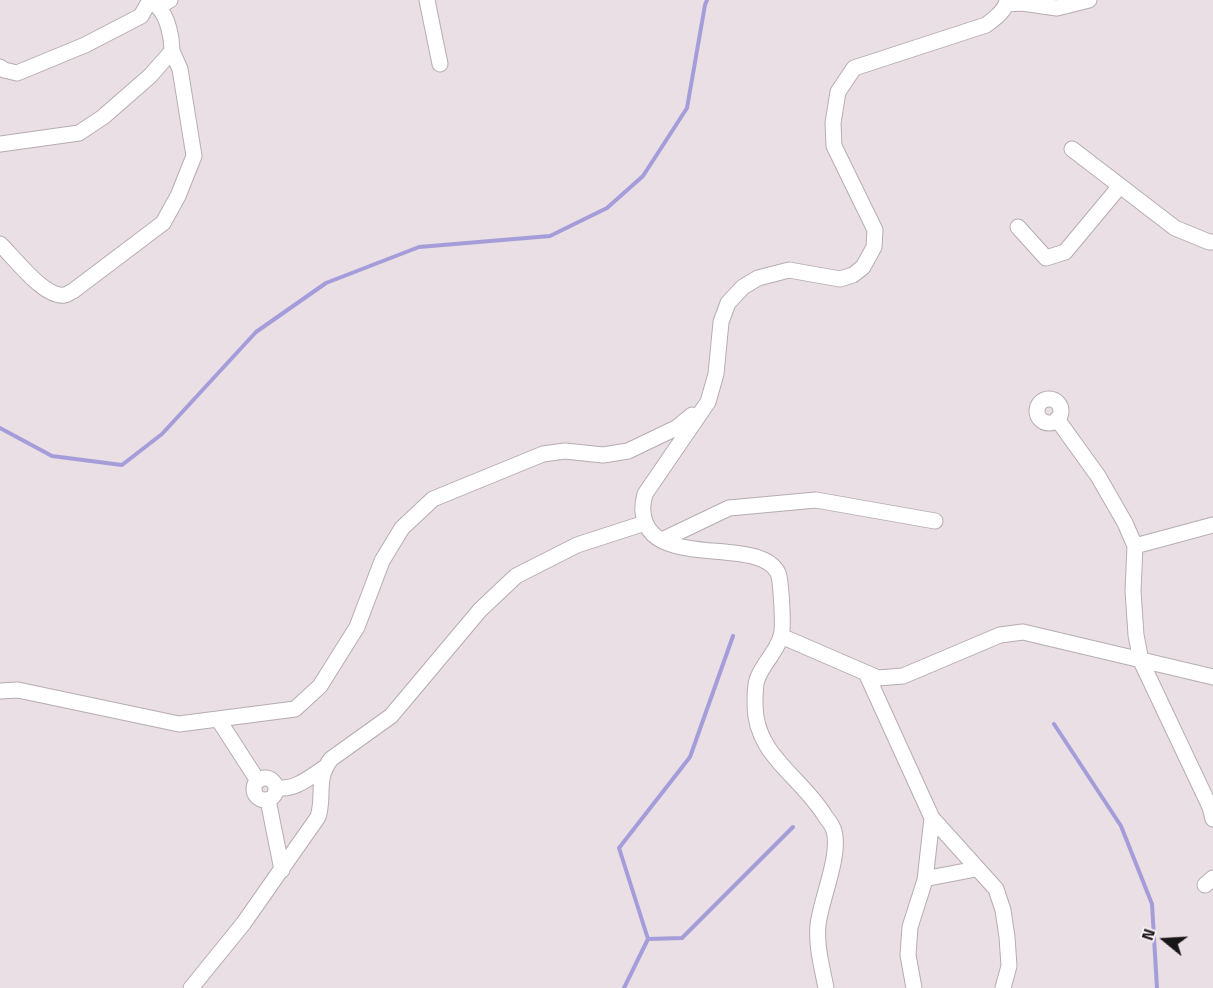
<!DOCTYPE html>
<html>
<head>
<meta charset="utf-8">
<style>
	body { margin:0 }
	#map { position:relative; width:1213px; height:988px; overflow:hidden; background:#e9dfe4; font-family:"Titillium Web",sans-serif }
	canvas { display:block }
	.north { position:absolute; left:1135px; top:910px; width:60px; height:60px; -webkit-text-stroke:4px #f6ecf1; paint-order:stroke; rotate:288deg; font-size:16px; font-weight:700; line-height:24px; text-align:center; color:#191618 }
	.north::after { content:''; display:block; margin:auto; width:21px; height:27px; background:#191618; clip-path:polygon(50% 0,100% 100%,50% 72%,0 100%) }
</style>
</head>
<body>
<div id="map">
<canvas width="1213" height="988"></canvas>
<div class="north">N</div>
</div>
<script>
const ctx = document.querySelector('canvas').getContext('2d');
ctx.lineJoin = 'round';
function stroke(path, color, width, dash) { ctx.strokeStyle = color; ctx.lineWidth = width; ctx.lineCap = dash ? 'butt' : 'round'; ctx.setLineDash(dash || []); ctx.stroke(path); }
const stream = new Path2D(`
	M0 428 52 456 122 465 162 434 256 332 326 283 419 247 550 236 607 208 643 176 687 108 705 5 707 0
	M1054 724 1121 826 1152 904 1157 988
	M648 939 682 938 793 827
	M624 988 648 939 619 848 690 757 733 636`);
const minor = new Path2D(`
	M427 0 440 64
	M1007 4 1022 3 1057 8 1089 0
	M0 67 4 70 17 73 85 45 141 16 150 0
	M0 144 79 133 103 117 150 76 172 51C172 38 168 17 158 7L170 0
	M1072 149 1175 228 1209 242H1213
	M1018 227 1046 258 1065 252 1120 186
	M0 244C14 257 44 298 64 295 67 295 70 292 73 291L163 223 178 196 194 156 180 69 172 51
	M1037 411a12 12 0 1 1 24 0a12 12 0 1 1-24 0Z
	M1057 419 1098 476 1125 523 1135 546 1133 591 1136 635 1141 661 1210 807 1213 819
	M662 540 729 508 816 500 935 521
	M1135 546 1213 525
	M781 636 878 678 903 676 1000 635 1023 632 1213 677
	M866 673 932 818 996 889 1003 910 1007 937 1009 966 1003 988
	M0 691 18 690 179 724 295 709 320 686 357 627 382 561 402 528 433 499 543 454 565 451 603 455 628 451 676 428 692 415
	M218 719 258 781
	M254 789a11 11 0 1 1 22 0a11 11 0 1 1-22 0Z
	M276 787C293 792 310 777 324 768
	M268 800 282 870
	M925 880 929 878 976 869
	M1205 885 1213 878
	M191 988 243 924 318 817C325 795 315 780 331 759L391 716 480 610 516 576 577 545 645 523
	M826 988C822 967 816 946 818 925 821 899 841 855 834 831 833 826 828 820 825 816 801 776 754 755 755 703 755 696 755 686 757 680 762 664 777 652 781 636 784 628 781 580 778 573 759 534 648 572 643 512 642 506 644 499 645 494L708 402 716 374 721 322 728 303 743 287 758 278 789 270 840 279 853 275 863 267 874 247 875 230 834 146 833 123 838 92 854 68 986 25C994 19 1006 11 1007 0
	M914 988 908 955 910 927 925 880 932 818`);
stroke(stream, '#a59dda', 4);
stroke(minor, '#b6acb1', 17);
stroke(minor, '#fff', 15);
</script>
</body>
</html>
